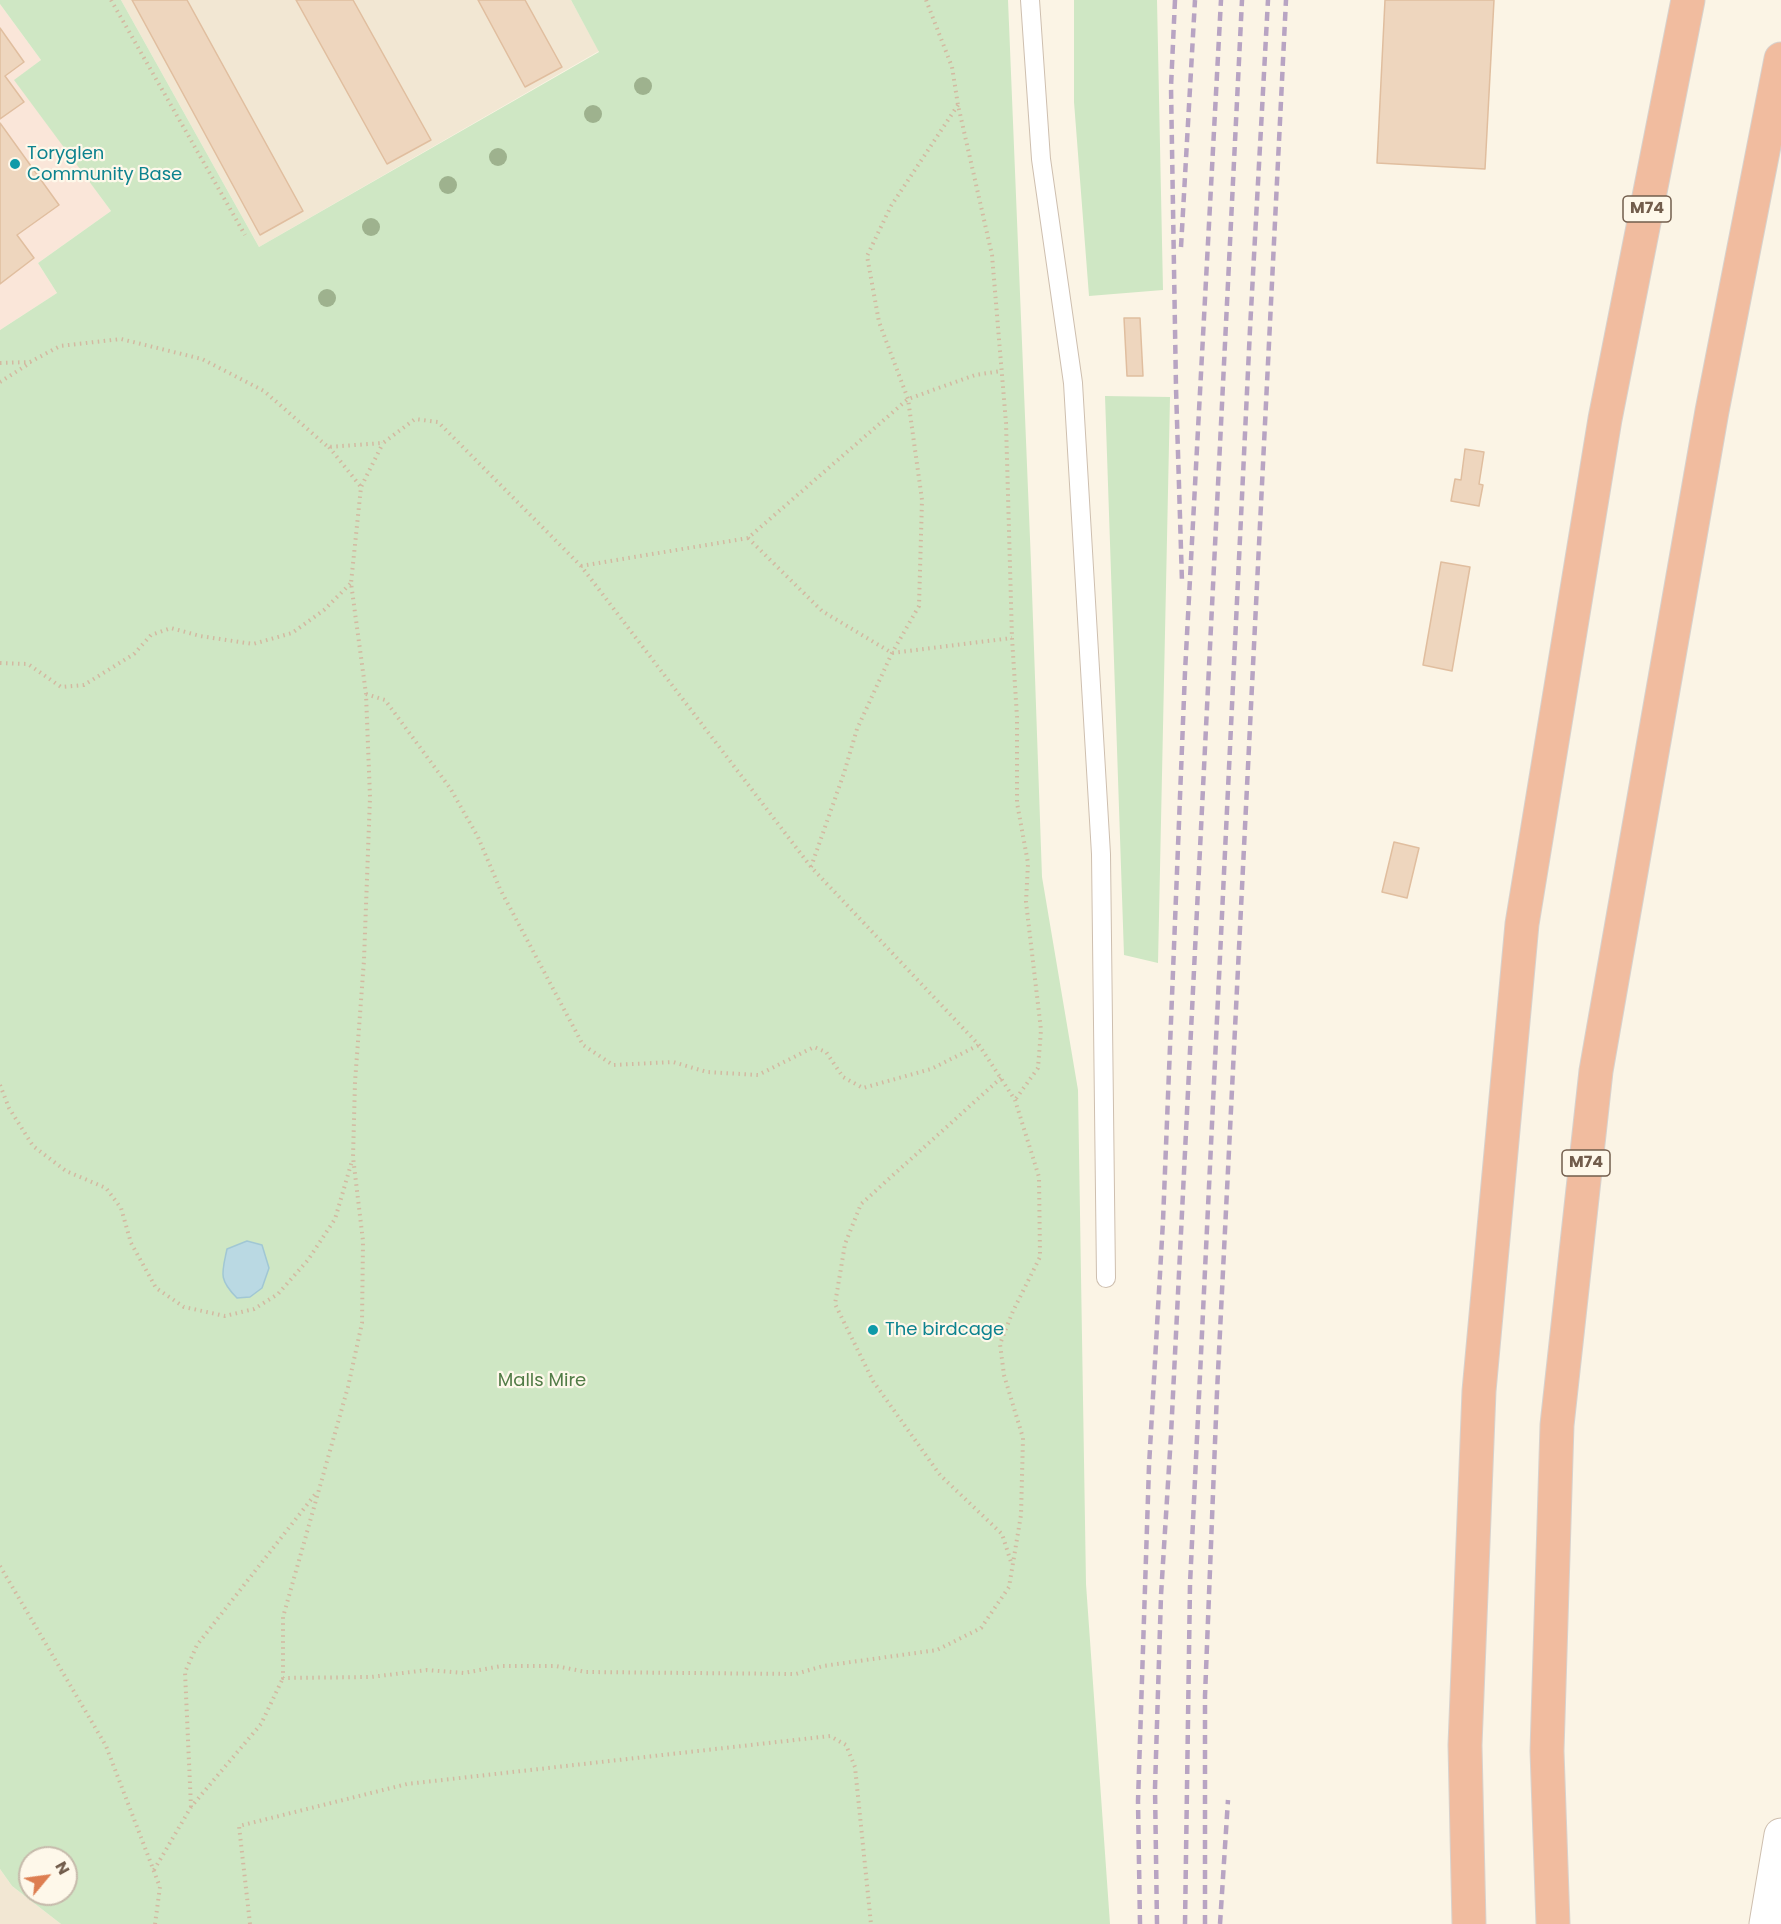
<!DOCTYPE html>
<html>
<head>
<meta charset="utf-8">
<style>
	body { margin:0 }
	#map { position:relative; width:1781px; height:1924px; overflow:hidden; background:#fbf4e5; font-family:Poppins,sans-serif }
	canvas { display:block }
	.north { position:absolute; left:18px; top:1846px; width:60px; height:60px; box-sizing:border-box; background:#fef8ea; border:2px solid #c6baab; border-radius:50%; rotate:61deg; font-size:16px; font-weight:700; line-height:24px; text-align:center; color:#725d4c }
	.north::after { content:''; display:block; margin:auto; width:21px; height:27px; background:#dd7e51; clip-path:polygon(50% 0,100% 100%,50% 72%,0 100%) }
</style>
</head>
<body>
<div id="map">
<canvas width="1781" height="1924"></canvas>
<div class="north">N</div>
</div>
<script>
const ctx = document.querySelector('canvas').getContext('2d');
ctx.lineJoin = 'round';
function fill(path, color) { ctx.fillStyle = color; ctx.fill(path, 'evenodd'); }
function stroke(path, color, width, dash) { ctx.strokeStyle = color; ctx.lineWidth = width; ctx.lineCap = dash ? 'butt' : 'round'; ctx.setLineDash(dash || []); ctx.stroke(path); }
function drawText(font, color, halo, rows, align = 'center') {
  ctx.font = font + ' Poppins,sans-serif'; ctx.lineWidth = 4.5; ctx.setLineDash([]); ctx.textBaseline = 'middle'; ctx.strokeStyle = halo; ctx.fillStyle = color; for (const [text, x, y, turn = 0] of rows) {
    ctx.save(); ctx.translate(x, y); ctx.rotate((+turn || 0) * Math.PI / 180); ctx.textAlign = isNaN(turn) ? turn : align; if (halo) ctx.strokeText(text, 0, 0); ctx.fillText(text, 0, 0); ctx.restore();
  }
}
const residential = new Path2D(`
	M121 0H571L599 51 259 247Z
	M0 1869 12 1886 61 1924H0Z`);
const commercial = new Path2D(`
	M0 4 41 60 15 80 111 211 38 263 57 293 0 330Z`);
const green = new Path2D(`
	M0 0H121L259 247 599 52 571 0H1008L1031 563 1042 877 1078 1090 1086 1584 1110 1924H61L12 1886 0 1869V330L57 293 38 263 111 211 14 80 41 60 0 4ZM30 1858H66V1894H30Z
	M1074 0H1157L1163 290 1089 296 1074 102Z
	M1105 396 1170 397 1158 963 1124 955Z`);
const water = new Path2D(`
	M247 1241 262 1245 269 1268 262 1288 250 1297 237 1298C218 1279 222 1273 227 1249Z`);
const building = new Path2D(`
	M132 0H187L303 211 260 235Z
	M296 0H353L431 140 387 164Z
	M478 0H525L562 67 525 87Z
	M1385 0H1494L1485 169 1377 163Z
	M0 28 24 62 5 76 24 102 0 119Z
	M0 123 59 205 17 235 34 258 0 284Z
	M1124 318H1140L1143 376H1127Z
	M1465 449 1484 452 1479 484 1483 485 1479 506 1451 501 1455 479 1461 480Z
	M1441 562 1470 567 1452 671 1423 665Z
	M1394 842 1419 848 1407 898 1382 892Z`);
const path = new Path2D(`
	M111 0 245 235
	M926 0 952 67 958 105 992 255 1006 423 1012 638 1017 717V803L1028 863 1026 902 1041 1030 1038 1068 1015 1100
	M0 363 30 362 60 346 121 339 202 359 264 391 328 447 383 443 415 419 438 422 581 566 811 867 979 1045 1015 1100 1039 1177 1040 1257 1013 1311 1000 1344 1004 1375 1023 1438 1021 1515 1009 1587 981 1628 937 1650 823 1666 796 1674 586 1672 556 1666H501L464 1673 427 1670 371 1677 283 1678V1617L348 1387 362 1323 363 1241 353 1157 355 1082 364 960 370 797 366 694 351 583 361 487 383 443
	M0 382 30 363
	M329 447 361 487
	M748 538 822 611 892 653 1012 638
	M581 566 748 538 908 399 975 375 1001 371
	M0 663 28 664 61 687 84 685 134 654 151 635 171 628 200 636 253 644 292 633 324 610 351 583
	M366 694 385 700 450 788 478 837 500 889 583 1045 613 1065 673 1062 707 1072 758 1075 814 1047 826 1052 843 1077 863 1088 931 1069 979 1045
	M811 867 844 773 857 729 892 653 919 606 922 500 908 399 879 322 867 256 891 206 958 105
	M1001 1078 861 1204 845 1244 835 1304 873 1381 940 1475 1002 1534 1011 1562
	M0 1085 9 1108 33 1146 66 1171 106 1188 121 1208 131 1243 156 1288 184 1307 225 1316 254 1309 278 1294 308 1260 335 1219 352 1161
	M0 1566 106 1746 160 1887 155 1924
	M191 1807 185 1672 197 1645 317 1492
	M154 1870 191 1807 261 1724 283 1678
	M250 1924 239 1826 407 1784 830 1736 846 1745 855 1767 871 1924`);
const lane = new Path2D(`
	M1030 0 1041 159 1073 383 1101 854 1106 1278`);
const street = new Path2D(`
	M1766 1924 1781 1835`);
const highway = new Path2D(`
	M1469 1924 1465 1745 1479 1391 1522 924 1605 419 1688 0
	M1553 1924 1547 1751 1557 1425 1596 1071 1712 411 1781 59`);
const rail = new Path2D(`
	M1175 0 1171 87 1176 388 1182 582
	M1181 247 1195 0
	M1140 1924 1138 1801 1149 1466 1163 1221 1185 672 1221 0
	M1157 1924 1155 1788 1161 1595 1171 1435 1242 0
	M1185 1924 1190 1584 1250 329 1268 0
	M1205 1924V1696L1217 1392 1286 0
	M1220 1924 1228 1800`);
const trees = [
	[643,86],
	[593,114],
	[498,157],
	[448,185],
	[371,227],
	[327,298]
];
const markers = [
	[15,164,6,"#0f9aa8"],
	[873,1330,6,"#0f9aa8"]
];
const shields = [
	[1647,209,48],
	[1586,1163,48]
];
const shieldNames = [
	["M74",1647,209],
	["M74",1586,1163]
];
const cultureNames = [
	["Toryglen",27,154],
	["Community Base",27,175],
	["The birdcage",885,1330]
];
const parkNames = [
	["Malls Mire",542,1381]
];
fill(residential, '#f2e7d3');
fill(commercial, '#fae6d9');
fill(green, '#cfe7c4');
fill(water, '#bad9e3');
stroke(water, '#a1c7d4', 1.5);
fill(building, '#eed6be');
stroke(building, '#e0be9f', 1.5);
stroke(lane, '#cebfaf', 20);
stroke(street, '#cebfaf', 35);
stroke(highway, '#d8d2cd', 35);
stroke(path, '#d3b9a1', 4, [1.5, 4.5]);
stroke(lane, '#fff', 18);
stroke(street, '#fff', 33);
stroke(highway, '#f1bc9f', 33);
stroke(rail, '#b8a4c3', 4.5, [9, 6]);
ctx.fillStyle = '#9eb28e';
for (const [x, y] of trees) { ctx.beginPath(); ctx.arc(x, y, 9, 0, 2 * Math.PI); ctx.fill(); }
for (const [x, y, r, color] of markers) { const dot = new Path2D(); dot.arc(x, y, r, 0, 2 * Math.PI); ctx.fillStyle = color; ctx.fill(dot); stroke(dot, '#fef8ea', 2); }
for (const [x, y, w] of shields) { const box = new Path2D(); box.roundRect(x - w / 2, y - 13, w, 26, 4.5); ctx.fillStyle = '#fef8ea'; ctx.fill(box); stroke(box, '#725d4c', 1.5); }
drawText('bold 16px', '#725d4c', null, shieldNames);
drawText('18px', '#0d838f', '#fef8ea', cultureNames, 'left');
drawText('18px', '#527c47', '#fef8ea', parkNames);
</script>
</body>
</html>
